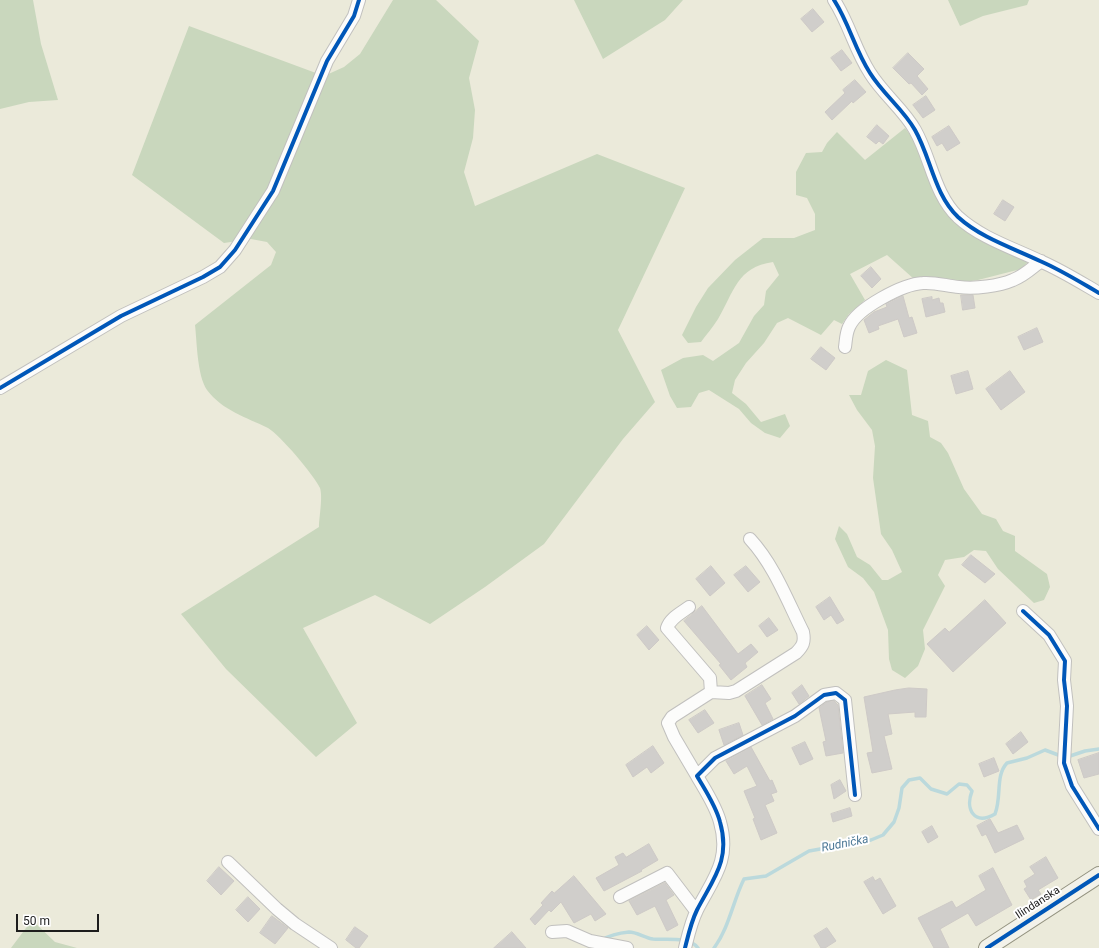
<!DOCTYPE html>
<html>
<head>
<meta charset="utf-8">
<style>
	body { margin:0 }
	#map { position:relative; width:1099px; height:948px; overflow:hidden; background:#ebe9e6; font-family:Roboto,sans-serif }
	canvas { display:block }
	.scale { position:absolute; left:16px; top:914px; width:83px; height:18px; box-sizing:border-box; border:2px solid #1d1d1d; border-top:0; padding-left:5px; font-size:12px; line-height:14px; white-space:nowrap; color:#1d1d1d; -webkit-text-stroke:3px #fff; paint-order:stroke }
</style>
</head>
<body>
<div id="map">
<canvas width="1099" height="948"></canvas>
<div class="scale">50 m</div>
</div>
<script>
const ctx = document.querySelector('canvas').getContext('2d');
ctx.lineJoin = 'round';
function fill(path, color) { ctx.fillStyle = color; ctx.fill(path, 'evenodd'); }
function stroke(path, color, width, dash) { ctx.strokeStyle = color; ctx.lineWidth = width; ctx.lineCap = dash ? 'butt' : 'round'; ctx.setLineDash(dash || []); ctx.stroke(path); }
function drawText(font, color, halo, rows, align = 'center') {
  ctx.font = font + ' Roboto,sans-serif'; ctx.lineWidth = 4; ctx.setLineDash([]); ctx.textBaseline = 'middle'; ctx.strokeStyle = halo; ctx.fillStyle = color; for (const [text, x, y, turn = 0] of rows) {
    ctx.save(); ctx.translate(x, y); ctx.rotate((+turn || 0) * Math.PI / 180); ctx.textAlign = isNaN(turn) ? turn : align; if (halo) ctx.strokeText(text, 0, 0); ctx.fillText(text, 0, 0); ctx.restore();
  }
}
const farmland = new Path2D(`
	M0 0H1099V948H0Z`);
const forest = new Path2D(`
	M0 0H33L41 44 58 100 29 102 0 109Z
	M393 0H436L479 41 469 78 475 110 473 138 464 172 475 206 597 154 685 188 618 330 655 402 623 439 544 544 485 587 430 624 375 595 303 628 357 723 316 757 226 669 181 614 319 527C319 518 323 497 320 488 314 475 280 435 268 428 246 417 223 411 207 390 197 375 197 342 195 325L271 265 276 252 267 242 251 239 224 243 132 175 189 26 324 76 344 67 360 54Z
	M574 0H683L665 20 603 59Z
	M948 0H1029L1027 5 983 16 960 26Z
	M905 128 912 137C921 157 940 209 955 222 970 236 1007 248 1026 257L1027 263 1021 269 978 280 964 282 914 279 887 255 850 274 865 300 849 314 842 324 834 320 821 335 788 318 777 323 764 343 746 363 735 380 732 393 746 404 761 422 785 414 790 426 780 438 765 433 751 423 739 409 709 390 699 393 691 407 677 408 670 396 661 370 683 358 703 355 713 361 739 343 754 316 764 305 766 291 779 275 773 262C737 267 734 292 718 319 713 327 706 335 701 342L688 343 682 335 696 307 708 288 735 260 763 238H794L815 230V214L807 198 796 195V172L806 153 822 152 827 143 837 132 865 160Z
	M886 360 907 370 912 415 928 421 930 437 941 443 948 453 964 489 982 514 996 519 1003 531 1015 536V551L1047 574 1050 587 1044 600 1034 603 998 569 986 551 974 550 964 557 945 560 938 575 945 586 923 630 925 649 918 666 905 678 892 670 889 659 888 630 874 592 863 578 848 567 835 539 839 526 847 534 857 557 870 565 882 580H888L902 572 892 550 881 534 873 478 875 446 872 430 857 410 849 395H861L868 371Z
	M32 920 55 942 77 948H11Z`);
const stream = new Path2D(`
	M1067 757 1085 751 1099 749
	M602 940C610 935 619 933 629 932 637 932 645 938 653 939 666 940 689 936 698 948
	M714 948C729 928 733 901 744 879L766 876 809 851 871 840 883 835 894 822 899 808 902 788 909 780 920 778 931 789 947 794 959 784 967 785 972 791C965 809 974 826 995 814 1002 796 995 776 1007 763L1027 758 1045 750 1061 756`);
const building = new Path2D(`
	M813 9 824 22 812 32 801 19Z
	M842 50 852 63 841 71 831 58Z
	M908 53 924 69 917 76 928 89 922 95 911 83 909 84 893 68Z
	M855 80 866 92 853 103 852 101 832 120 825 112 845 93 843 90Z
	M926 96 935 110 923 118 913 105Z
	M877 125 889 136 883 144 879 141 876 144 867 137Z
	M949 126 960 143 947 151 942 143 937 146 932 137Z
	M1003 200 1014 207 1005 221 994 214Z
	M871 267 881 279 872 288 861 276Z
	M961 295H973L975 308 963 310Z
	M903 296 909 318 912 317 917 333 904 337 898 319 878 326 879 329 869 333 864 320 874 312 887 307 886 304Z
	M932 297V300L939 298 940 303H943L945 312 926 317 922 299Z
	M1037 328 1043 342 1024 350 1018 337Z
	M821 347 835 358 826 370 811 359Z
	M968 371 973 389 956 394 951 376Z
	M1010 371 1025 392 1001 410 986 389Z
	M971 555 995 574 985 583 962 565Z
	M711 566 725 583 710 596 696 579Z
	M746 566 760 582 748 592 734 575Z
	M830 597 844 620 837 624 831 615 824 620 816 607Z
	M985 600 1006 623 953 672 927 644 945 628 949 632Z
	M702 606 738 654 751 644 758 652 745 663 747 667 731 680 719 665 721 664 684 621Z
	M769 618 778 630 767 637 759 626Z
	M647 626 659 640 649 650 637 635Z
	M762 685 771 699 765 703 773 719 762 725 745 696Z
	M802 685 809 696 799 704 792 693Z
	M909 688 927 689 926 717H915V712L888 714 892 734 884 736 892 769 872 773 867 753 873 752 864 697 895 690Z
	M834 701 838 705 843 753 826 756 823 742 826 741 819 708 827 702Z
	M705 710 714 723 698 733 689 720Z
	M739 723 743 735 724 745 719 730Z
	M1021 732 1028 742 1013 754 1006 744Z
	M805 742 813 759 800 765 792 748Z
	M653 746 664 763 651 773 647 767 633 777 626 765Z
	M751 747 770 781 772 780 777 792 771 794 774 801 765 805 777 833 761 840 753 819 755 818 744 791 757 786 747 766 734 774 726 761Z
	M1099 753V774L1084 778 1078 760Z
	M994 758 999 771 984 777 979 764Z
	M840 780 846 791 834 799 831 785Z
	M850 808 852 816 833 822 831 814Z
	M990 819 998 833 1017 825 1024 839 995 853 986 834 982 836 977 826Z
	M932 826 938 837 928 843 922 832Z
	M649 844 658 860 641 870 642 871 604 891 596 878 619 865 615 857 623 853 626 857Z
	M1046 857 1058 878 1038 890 1041 894 1031 900 1024 889 1027 887 1024 881 1035 874 1030 867Z
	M219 867 234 881 221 895 207 881Z
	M993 868 1012 905 976 926 968 913 940 929 949 948H934L918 918 952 901 956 908 986 890 979 876Z
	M574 876 606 914 595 921 591 914 574 923 561 902 551 912 549 910 535 925 530 919 543 905 541 903 552 891 554 893Z
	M873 877 875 881 880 878 896 906 883 914 864 882Z
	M665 883 674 895 666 900 678 925 667 931 655 906 637 915 629 901Z
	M248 897 260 909 248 922 236 910Z
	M272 916 288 928 275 944 260 933Z
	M355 927 368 936 359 948H356L346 940Z
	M827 928 836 941 825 948H821L814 936Z
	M512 932 526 948H494Z`);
const street = new Path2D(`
	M834 0C849 23 855 50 870 73 883 94 904 110 915 130 931 158 934 194 958 217 981 238 1013 248 1040 261 1061 270 1080 282 1099 293
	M845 347C846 340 846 333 849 327 857 308 903 284 923 283 935 282 947 286 959 287 975 289 999 286 1013 280 1024 276 1032 268 1041 261
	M0 388 121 316 203 277 220 267 235 250 273 191 327 61 354 16 359 0
	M689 607C681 613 670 618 667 628L710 678 711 692 672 717 668 723 674 737 697 776
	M1023 611 1049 635 1065 661 1064 680 1067 706 1064 763 1072 786 1099 829
	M711 692 729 693 736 691 796 653C803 646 805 642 803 632 787 600 774 565 750 539
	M228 862 277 909 295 924 331 948
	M620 897 667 873 696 911
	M552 932 567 931 590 941 627 948
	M685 948C688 936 691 922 697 910 713 879 731 860 720 822 716 806 705 790 697 776L715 758 795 716 824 695 836 693 845 700 855 795`);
const secondary = new Path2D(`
	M987 948 1099 875`);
const cycleway = new Path2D(`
	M834 0C849 23 855 50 870 73 883 94 904 110 915 130 931 158 934 194 958 217 981 238 1013 248 1040 261 1061 270 1080 282 1099 293
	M0 388 121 316 203 277 220 267 235 250 273 191 327 61 354 16 359 0
	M1023 611 1049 635 1065 661 1064 680 1067 706 1064 763 1072 786 1099 829
	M685 948C688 936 691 922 697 910 713 879 731 860 720 822 716 806 705 790 697 776L715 758 795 716 824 695 836 693 845 700 855 795
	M987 948 1099 875`);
const streetNames = [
	["Ilindanska",1038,903,-33]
];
const waterNames = [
	["Rudnička",845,844,-11]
];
fill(farmland, '#ebeada');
fill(forest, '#c9d7bd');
stroke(stream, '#bbd9dc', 3.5);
fill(building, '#d0cecb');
stroke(building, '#cecac7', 1);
stroke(street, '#c1c0be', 14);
stroke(secondary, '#949380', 18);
stroke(street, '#fcfcfb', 12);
stroke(secondary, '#f3f2ea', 16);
stroke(cycleway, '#0057b8', 4);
drawText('11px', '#1d1d1d', '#fff', streetNames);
drawText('italic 12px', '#4c7896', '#fff', waterNames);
</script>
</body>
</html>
